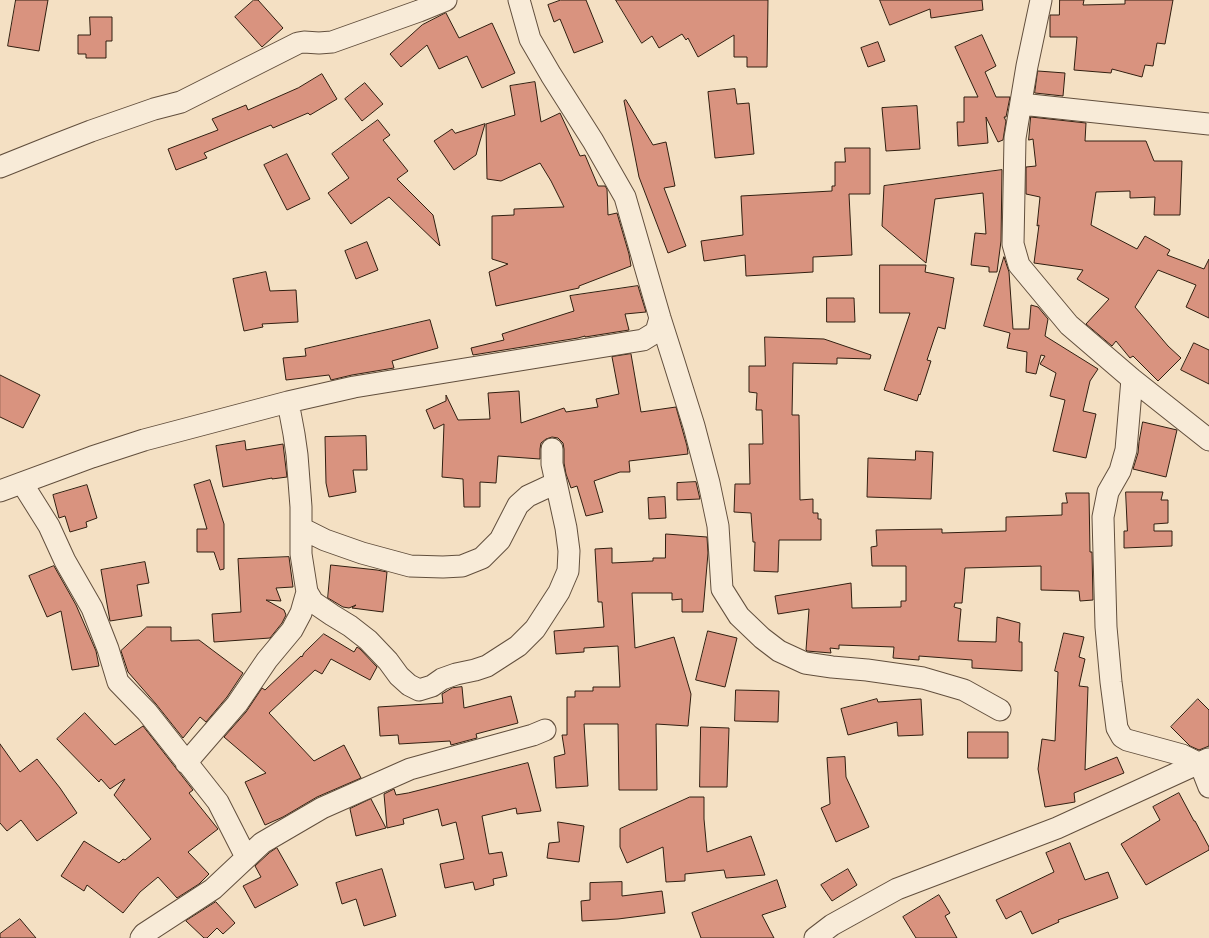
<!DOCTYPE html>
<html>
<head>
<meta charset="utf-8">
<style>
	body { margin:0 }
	canvas { display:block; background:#f4e0c3 }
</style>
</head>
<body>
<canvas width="1209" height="938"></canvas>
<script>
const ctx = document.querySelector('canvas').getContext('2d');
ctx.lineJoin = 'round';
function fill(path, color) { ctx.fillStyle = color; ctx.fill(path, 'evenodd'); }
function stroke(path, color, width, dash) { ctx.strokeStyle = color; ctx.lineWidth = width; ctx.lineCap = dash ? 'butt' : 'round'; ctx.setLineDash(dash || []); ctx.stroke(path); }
const building = new Path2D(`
	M16 0H48L39 51 8 46Z
	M254 0H258L283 28 262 47 235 17Z
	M561 0H586L603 42 574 53 560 19 554 22 548 5Z
	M616 0H768L767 67H747V57H734V35L698 57 688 38 686 40 682 34 659 48 652 36 642 43Z
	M880 0H982L983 10 931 18 930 9 890 25Z
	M1060 0H1084L1083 5 1125 4V0H1173L1165 44 1157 43 1153 66 1145 65 1142 77 1112 69 1111 73 1074 70 1077 37H1050V15H1059Z
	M446 13 459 38 492 23 515 73 482 88 467 56 439 69 427 45 401 67 390 54 422 25Z
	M90 17H112V41H106V58H86V54H78V35H90Z
	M982 35 996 66 985 72 996 97H1010L1006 117H1004L1006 121 1003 140 998 142 986 117 988 143 958 146 957 122H964V97H978L955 47Z
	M878 42 885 61 868 67 861 48Z
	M1038 71 1065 73 1063 96 1035 93Z
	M322 74 337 99 310 115 308 113 273 128 271 125 204 153 207 158 176 170 168 149 218 130 212 119 246 105 248 110 298 88Z
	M535 82 541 122 560 113 580 156 585 155 598 186H605L607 189 608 215 617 213 629 254 631 266 579 286V288L496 306 489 272 508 264 492 259V216L514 215V209L564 207 551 181 540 163 501 181 487 179 486 124 515 115 510 86Z
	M365 83 383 104 362 121 345 99Z
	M735 89 737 104 749 103 754 154 715 158 708 92Z
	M626 100 653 145 666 142 675 186 664 188 686 246 668 253 639 177 624 101Z
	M917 106 920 149 886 151 882 108Z
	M1031 117 1086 123 1085 141H1146L1154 161H1182L1180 215H1154L1155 197 1130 198V191L1096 192 1091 225 1137 249 1145 236 1170 250 1167 255 1204 269 1209 259V318L1186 307 1196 285 1158 270 1135 307 1168 346 1181 358 1158 381 1133 356 1130 358 1116 341 1112 346 1086 324 1109 299 1077 279 1083 270 1034 263 1039 225 1037 226 1040 197 1026 194V167L1036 166 1033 139 1029 140Z
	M378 120 390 135 383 140 408 171 397 179 433 215 440 246 389 197 351 224 328 193 349 178 332 154Z
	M485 124 476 155 454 170 434 141 452 129 455 133Z
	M845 148H870V194H849L852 255 813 257V272L746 276 745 255 704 261 701 241 743 235 741 196 832 191V186H835V162H845Z
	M287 154 310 199 287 210 264 165Z
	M1002 170 1001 241 997 272H989V267L971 265 975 233 986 234 983 193 935 199 926 263 882 226 884 186Z
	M367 242 378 270 356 279 345 251Z
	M1004 257 1009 272 1013 329H1029L1031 305 1038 307 1048 319 1045 336 1098 369 1090 381 1083 411 1096 414 1086 458 1053 451 1065 400 1050 396 1056 373 1040 364 1045 356 1041 355 1036 374 1026 372 1027 352 1007 348 1010 333 984 326Z
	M880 265H926L925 272 954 278 945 329 938 327 927 360 931 361 920 395 919 394 917 401 884 390 910 313H880Z
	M266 272 270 291 296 290 298 322 262 324 263 327 244 331 233 279Z
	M638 286 646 312 625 314 629 330 585 337V336L578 338 473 355 471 348 504 340 502 334 574 311 570 296Z
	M827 298H854L855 322H827Z
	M430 320 438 348 392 361 394 368 352 375 331 380 329 375 286 380 283 358 306 356 305 349Z
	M765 337 824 339 871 355 870 359 837 358V364L793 363 792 415H799L800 500 813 499V513H818V519H821V540H779L778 572 754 571 755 542H753L751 513 734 512 735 484H750L749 444H763L762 410H756L757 393 749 392V366H765Z
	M1194 343 1209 350V384L1181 370Z
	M631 354 641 412 676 407 687 446 688 454 629 461 630 472H620L594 481 603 512 586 516 577 486 571 488 566 474 564 463V449L563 443 558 438 552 437 546 439 541 443 540 449V459L498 456 496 483 480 482V507H464L463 479 442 477 444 424 434 429 426 410 446 401V395L458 420 490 419 488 393 519 391 521 423 564 408 566 412 598 407 596 399 619 394 612 357Z
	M0 375 40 395 23 428 0 417Z
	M1143 422 1177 430 1166 477 1133 469 1138 453 1139 442Z
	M366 436 367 470H353L356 492 329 497 326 483 325 437Z
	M245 441 246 450 283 444 287 477 272 479V478L223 487 216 446Z
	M916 451 933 452 931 499 867 497 868 458 915 460Z
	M210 480 224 524V569L220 570 214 552H197V529H207L194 485Z
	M696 482 700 499 677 500V483Z
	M87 485 97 518 86 522 87 527 70 532 65 516 59 518 53 495Z
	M1126 492H1163L1161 500H1168V523L1154 524V531H1172V546L1124 548V531H1127Z
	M1066 493H1089L1090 552H1092L1093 600 1080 601 1079 591 1041 590V566L965 568 962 603H955L954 607 961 609 958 641 996 642 997 617 1020 623 1019 642H1022V671L972 668V660L919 656V660L893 658 894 647 839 645V649L830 648 831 653 807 651 806 650 809 609 778 614 775 596 851 583 852 608 901 607V601H906V566H872L871 547 877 546 876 530 942 529V533L1006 531V517L1062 515V503H1067Z
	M665 497 666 518 649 519 648 498Z
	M666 534 707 537 708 553 703 612H682V599L672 600V593H632L635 648 674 637 691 694 688 726 656 724 657 790H619L618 724H584L588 786 556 788 554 757 565 754 562 735H567V697H575V691H593V687H620L618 646 584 648V652L556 654 554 631 604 627 602 602H598L595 549 612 548V563L653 561V558H665Z
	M289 557 293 587 276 588 281 601 266 600 284 610 286 615 282 623 270 638 214 642 212 614 241 612 238 559Z
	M145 562 149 583 137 585 142 616 110 621 101 570Z
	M331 565 377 570 387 572 383 612 352 608 356 605 349 608 343 607 328 598Z
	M54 566 76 605 96 651 99 666 72 670 61 611 47 617 29 576Z
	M147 627H171V641L199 640 243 673 227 697 206 722 200 717 183 738 156 704 128 672 121 651Z
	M708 631 737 638 725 687 696 680Z
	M1064 633 1084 637 1079 657 1085 659 1079 686 1088 687 1085 770 1117 757 1124 773 1074 793 1075 802 1045 807 1038 769 1042 739 1055 741 1058 672 1055 671Z
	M324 634 354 652 357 647 360 649 377 667 370 680 331 659 322 674 315 670 269 713 314 761 344 745 361 778 317 797 283 817 265 825 245 782 266 773 224 737 246 712 262 688 265 690 301 656 302 657 304 653Z
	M462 687 464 708 511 696 518 723 476 734 477 738 451 745 450 741 399 744 398 735 380 736 378 707 443 703 442 694 452 688Z
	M736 690 779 691 778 722 735 721Z
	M877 699 878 702 921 699 923 735 898 736 897 722 848 735 841 709Z
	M1198 699 1209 710V746L1199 750 1190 746 1171 727Z
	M85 713 115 745 143 726 193 790 189 793 218 829 188 852 209 874 199 884 177 898 158 877 140 892 123 913 87 885 84 891 61 876 84 841 119 863 123 859 125 860 151 839 114 795 125 779 110 789 101 779 99 782 57 739Z
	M701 727 729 728 727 787H700Z
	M968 732H1008V758H968Z
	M0 744 20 772 37 759 60 788 77 813 37 841 21 820 7 831 0 823Z
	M845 757 846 777 869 827 836 842 821 808 830 804 827 758Z
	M528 763 541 811 517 814 516 808 482 816 489 854 502 852 507 876 493 879 494 885 475 890 473 882 445 888 440 864 464 859 456 822 442 826 438 809 403 819 404 824 387 828 384 794 394 789 396 795 408 793Z
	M1179 793 1194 821H1195L1209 847V850L1146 885 1121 844 1160 820 1153 807Z
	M690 797H704V819L707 852 751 836 765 875 726 878 724 870 685 874V881L666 882 663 847 627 863 620 847V829Z
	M371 799 386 828 356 836 350 809Z
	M558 822 584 826 579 862 547 858 549 843 559 842Z
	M1070 843 1085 880 1108 872 1118 898 1058 920 1059 922 1032 934 1021 911 1006 919 996 900 1054 872 1046 853Z
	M277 848 298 885 255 908 243 886 261 877 255 866 269 853Z
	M382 869 396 916 364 926 356 899 342 904 336 883Z
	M848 869 857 885 832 901 821 885Z
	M777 880 786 907 762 915 774 938H701L692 913Z
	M622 882V896L662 891 665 913 618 919 582 921 581 901 590 900V883Z
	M939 895 950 913 945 916 957 938H916L903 917Z
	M216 902 235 923 223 934 217 928 207 938H204L186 921Z
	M20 919 36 938H0V934Z`);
const minor = new Path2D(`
	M519 0 530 39 551 75 593 141 625 197 660 318 674 362 694 426 709 483 718 526 722 589 739 616 762 638 779 651 805 663 832 667 867 670 923 678 964 690 1000 710
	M1041 0 1027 66 1015 138 1013 244 1019 265 1069 325 1132 379 1209 440
	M1021 104 1209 124
	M0 167 55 145 91 131 154 109 181 102 298 43 304 42 319 43 332 42 419 11 446 0
	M1132 379 1126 450 1120 471 1108 492 1103 517 1106 627 1111 682 1117 728 1122 737 1127 740 1182 755 1200 764 1209 787
	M288 402 294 434 297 455 301 507V554L307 592 313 602 332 615 350 626 368 640 388 661 399 676 409 685 419 690 432 686 442 679 456 674 475 670 487 666 518 646 535 629 559 592 568 571 569 551 566 528 552 464V449
	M22 483 49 526 65 561 92 608 108 649 118 682 147 712 218 802 246 857
	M0 491 92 457 144 440 288 402 354 387 643 340 656 332 660 318
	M301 528 325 540 362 553 410 566 443 567 462 566 482 558 500 540 518 505 528 496 556 483
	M186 763 237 704 267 660 292 630 301 613 307 592
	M141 938 144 934 213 889 262 843 322 808 410 769 475 751 533 735 545 730
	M815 938 832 925 897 889 1057 828 1208 759`);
fill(building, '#d9937f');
stroke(building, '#311f10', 1);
stroke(minor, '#624f3d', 23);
stroke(minor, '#f8ebd8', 21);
</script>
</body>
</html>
